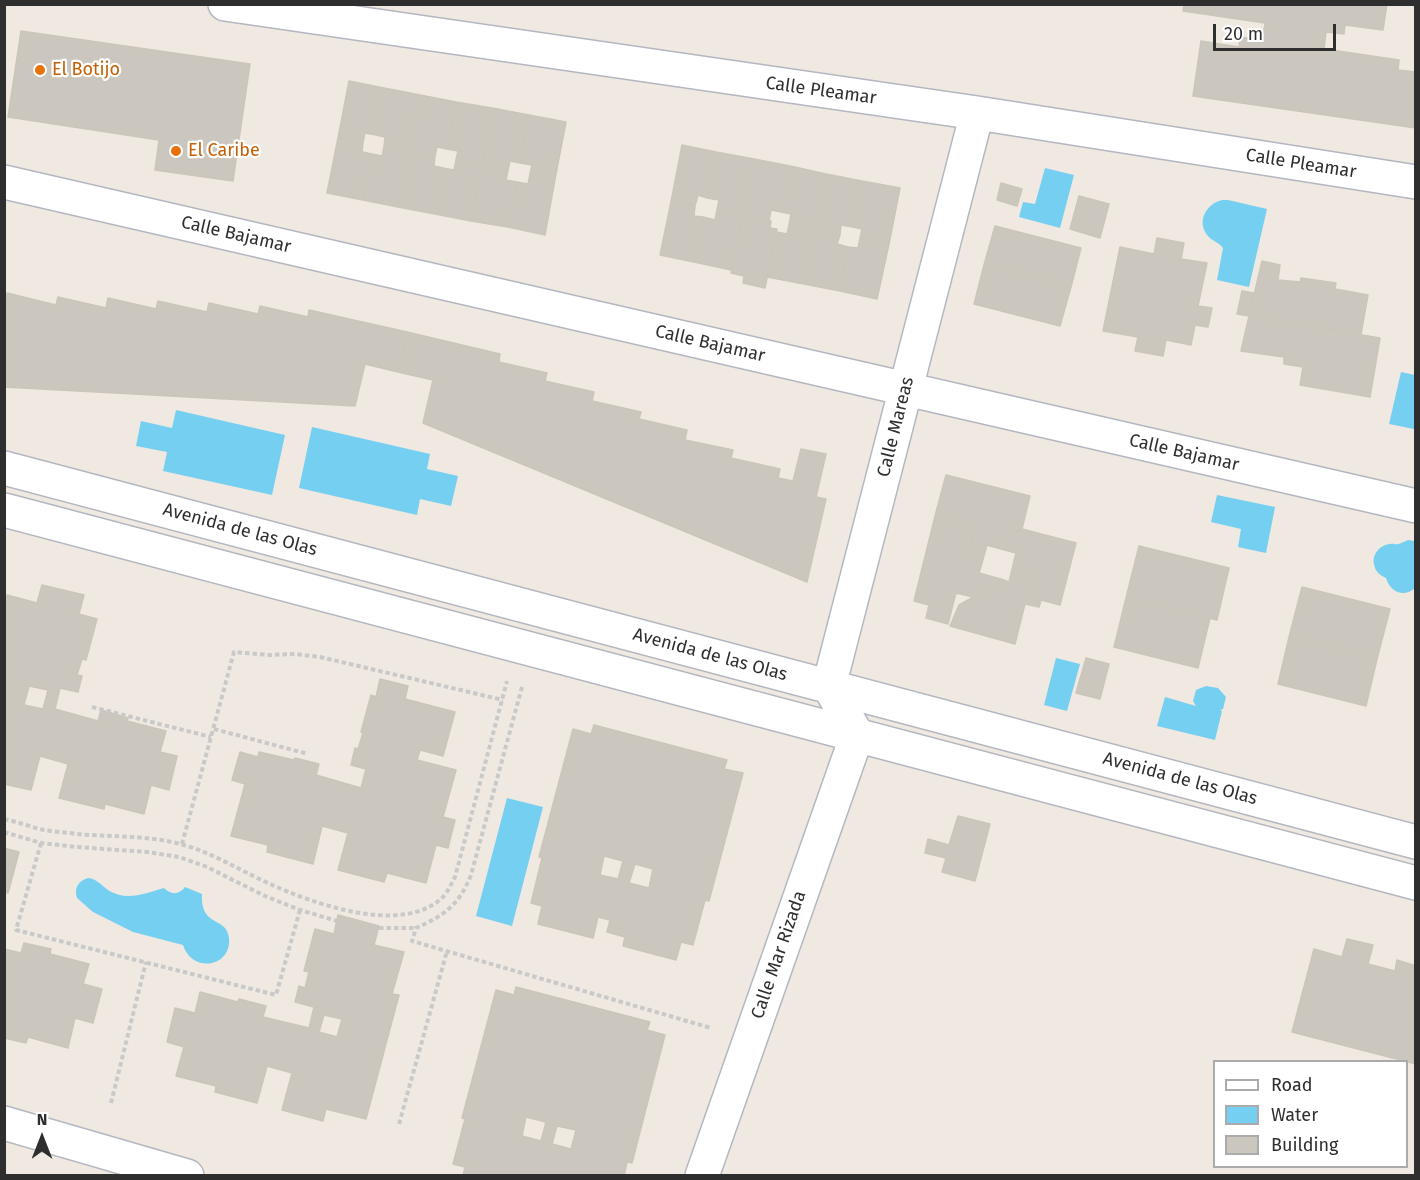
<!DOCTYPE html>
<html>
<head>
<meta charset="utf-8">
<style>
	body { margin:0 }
	#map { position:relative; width:1420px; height:1180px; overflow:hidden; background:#efe9e1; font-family:"Fira Sans",sans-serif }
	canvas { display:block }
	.frame { position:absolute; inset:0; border:6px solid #2e2e2e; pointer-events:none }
	.legend { position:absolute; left:1213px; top:1060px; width:195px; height:108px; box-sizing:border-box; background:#fff; border:2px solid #ababab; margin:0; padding:8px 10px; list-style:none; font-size:18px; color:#2e2e2e }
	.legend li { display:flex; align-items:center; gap:12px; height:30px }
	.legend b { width:30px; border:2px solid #ababab }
	.north { position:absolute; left:12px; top:1108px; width:60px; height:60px; -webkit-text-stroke:4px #fff; paint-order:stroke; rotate:0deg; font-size:16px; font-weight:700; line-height:24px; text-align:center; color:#2e2e2e }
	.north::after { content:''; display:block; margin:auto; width:21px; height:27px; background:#2e2e2e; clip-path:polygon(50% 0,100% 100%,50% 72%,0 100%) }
	.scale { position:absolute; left:1213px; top:24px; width:123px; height:27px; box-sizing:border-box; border:3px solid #2e2e2e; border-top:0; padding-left:8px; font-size:18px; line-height:21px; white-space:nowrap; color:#2e2e2e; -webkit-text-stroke:4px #fff; paint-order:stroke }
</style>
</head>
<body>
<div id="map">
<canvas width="1420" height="1180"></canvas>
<div class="frame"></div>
<ul class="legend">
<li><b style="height:8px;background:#fff"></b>Road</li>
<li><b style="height:16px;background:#75cff0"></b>Water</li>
<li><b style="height:16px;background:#cbc7bf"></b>Building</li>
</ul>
<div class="north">N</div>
<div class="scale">20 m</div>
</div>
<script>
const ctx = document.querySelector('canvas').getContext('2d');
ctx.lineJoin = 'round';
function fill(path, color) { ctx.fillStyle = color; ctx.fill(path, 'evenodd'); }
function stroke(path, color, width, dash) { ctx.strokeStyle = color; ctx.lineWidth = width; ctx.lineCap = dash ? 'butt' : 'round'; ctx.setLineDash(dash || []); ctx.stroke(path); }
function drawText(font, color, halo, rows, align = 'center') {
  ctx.font = font + ' "Fira Sans",sans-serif'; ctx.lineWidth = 4.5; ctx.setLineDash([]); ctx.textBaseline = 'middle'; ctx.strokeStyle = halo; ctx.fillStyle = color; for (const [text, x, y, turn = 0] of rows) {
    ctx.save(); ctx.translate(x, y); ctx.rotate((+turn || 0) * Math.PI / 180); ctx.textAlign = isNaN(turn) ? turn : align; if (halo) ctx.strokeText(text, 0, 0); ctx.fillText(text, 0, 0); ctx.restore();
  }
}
const water = new Path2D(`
	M1045 168 1074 175 1060 228 1019 217 1023 202 1035 204Z
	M1222 200H1228L1267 209 1249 287 1217 280 1223 248C1219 242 1213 242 1208 236 1196 222 1206 204 1222 200Z
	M1401 372 1415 375 1416 421 1414 429 1389 424Z
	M176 410 285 435 272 495 163 471 167 452 136 446 141 421 172 428Z
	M312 427 430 454 427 469 458 476 451 506 420 499 417 515 299 488Z
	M1217 495 1275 507 1266 553 1238 547 1241 529 1211 522Z
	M1408 540 1415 541V588C1404 598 1390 592 1386 578 1379 575 1375 571 1374 564 1372 554 1380 545 1390 544 1396 543 1393 545 1399 544 1402 543 1405 541 1408 540Z
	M1056 658 1080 664 1067 711 1044 705Z
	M1206 686 1218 688 1226 697 1223 709 1220 710 1222 711 1215 740 1157 726 1165 697 1196 706 1193 701 1196 690Z
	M507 798 543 807 512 926 476 916Z
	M88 878C97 879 101 885 108 890 126 902 146 893 164 888 171 895 179 895 185 887L202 894C200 928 227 916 229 938 232 967 192 974 183 945L133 932 93 912 77 898C74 888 78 881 88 878Z`);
const building = new Path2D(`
	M1184 4H1387L1383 30 1345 25 1344 34 1326 32 1324 49 1399 60 1398 70 1416 72V128L1193 96 1201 41 1239 47 1240 37 1263 40 1265 23 1183 11Z
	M21 31 250 64 233 181 155 170 159 140 8 117Z
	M349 81 384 88 376 135 365 133 363 142 338 138Z
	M384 88 420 95 409 151 384 147 385 137 376 135Z
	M420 95 456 102 447 149 437 147 435 156 409 151Z
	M456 102 492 108 482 165 456 160 458 151 447 149Z
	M492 108 529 115 520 163 510 161 508 170 482 165Z
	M529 115 566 122 555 179 530 174 532 165 520 163Z
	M338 138 363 142 362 152 372 154 363 200 327 193Z
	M682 145 716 152 707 198 698 195 695 206 671 202Z
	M384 147 409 151 398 207 363 200 372 154 382 156Z
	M409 151 435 156 434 166 443 168 435 214 398 207Z
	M716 152 754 159 742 215 717 210 719 200 707 198Z
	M754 159 790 166 781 212 771 210 769 221 742 215Z
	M456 160 482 165 471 221 435 214 443 168 454 170Z
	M482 165 508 170 506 180 517 182 508 227 471 221Z
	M790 166 826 174 814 229 789 225 791 214 781 212Z
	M530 174 555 179 545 235 508 227 517 182 528 184Z
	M826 174 862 181 853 227 841 225 840 235 814 229Z
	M862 181 900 188 889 244 860 238 862 229 853 227Z
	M1001 183 1022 189 1017 206 997 200Z
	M1079 196 1109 204 1100 238 1070 229Z
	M671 202 695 206 694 216 703 217 694 262 660 255Z
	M717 210 742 215 731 270 694 262 703 217 715 220Z
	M742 215 771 221 770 228 777 229 765 288 743 283 744 276 731 273Z
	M789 225 814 229 804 284 767 277 777 232 787 234Z
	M995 226 1081 248 1071 287 984 265Z
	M814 229 840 235 837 244 848 247 840 291 804 284Z
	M860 238 889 244 877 299 840 291 848 247 858 248Z
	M1157 238 1184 243 1181 259 1207 263 1198 306 1212 308 1208 327 1195 325 1191 345 1166 340 1163 356 1135 351 1138 337 1103 331 1120 247 1154 254Z
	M1262 261 1280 265 1278 280 1300 282 1301 278 1336 283 1335 289 1368 295 1361 334 1249 316Z
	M984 265 1071 287 1060 326 974 304Z
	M1242 291 1254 293 1249 316 1237 314Z
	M7 293 56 305 58 297 106 308 108 298 156 309 158 301 207 312 209 303 258 314 260 306 308 317 309 310 407 332 398 372 365 364 355 406 4 387V302H6Z
	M1249 316 1380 338 1370 397 1300 385 1303 367 1284 364V357L1241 351Z
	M407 332 500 354 499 362 547 373 545 381 594 392 592 401 641 412 639 419 687 430 685 440 733 450 731 458 780 469 778 478 793 481 801 449 826 454 816 497 826 499 807 582 423 423 433 380 398 372Z
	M946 475 1030 496 1022 529 990 546 987 545 980 570 967 524 935 516Z
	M935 516 967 524 980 570 979 573 1004 580 973 597 956 593 948 624 926 618 929 605 914 601Z
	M1022 529 1076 543 1060 605 1041 600 1040 604 1015 557 1016 553 990 546Z
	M1139 546 1229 568 1217 620 1126 598Z
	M1015 557 1040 604 1039 607 1025 604 1015 644 950 626 959 605 1004 580 1009 582Z
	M42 585 84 595 79 614 97 619 86 660 82 659 77 675 82 676 78 692 60 688 55 709 98 721 101 710 128 718 127 721 166 731 160 752 177 756 169 790 151 785 144 814 105 804 104 809 59 798 68 764 40 756 31 790 4 784V605L7 595 37 603ZM29 686 48 690 43 709 24 705Z
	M1302 587 1390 609 1377 659 1289 637Z
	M1126 598 1210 618 1198 668 1114 647Z
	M1289 637 1377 659 1366 706 1278 684Z
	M1086 658 1109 664 1100 699 1076 693Z
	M380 679 408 686 405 699 455 712 443 756 420 750 417 760 456 770 443 817 455 820 448 848 436 845 426 883 387 873 384 882 338 870 348 833 322 826 313 864 267 852 268 845 231 836 245 784 232 780 240 752 258 757 259 752 294 760 295 758 319 764 316 775 361 788 366 769 351 765 355 748 358 749 363 733 361 732 371 695 376 697Z
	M594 725 727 760 724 769 743 773 709 901 705 900 693 945 681 942 676 960 623 946 625 937 607 932 610 920 598 917 593 938 538 924 542 906 531 903 542 858 539 857 573 729 591 734ZM604 856 623 861 618 879 600 875ZM635 864 653 869 649 888 629 883Z
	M958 816 990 824 975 881 942 872 946 858 925 853 928 839 949 845Z
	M4 848 19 852 8 893 4 892Z
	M338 915 379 926 374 945 404 952 392 994 399 995 366 1119 326 1109 323 1121 282 1110 292 1073 267 1066 257 1103 215 1092 216 1086 176 1076 184 1047 167 1042 175 1008 195 1013 200 992 238 1002 239 999 266 1006 263 1017 309 1028 314 1007 295 1002 299 986 305 988 309 972 304 971 315 929 334 934ZM324 1015 342 1019 337 1037 319 1032Z
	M1347 939 1373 945 1368 964 1395 971 1397 960 1416 966 1414 973H1416V1064L1292 1032 1314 949 1342 957Z
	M24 943 51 949 50 954 89 964 83 984 102 989 93 1023 75 1018 68 1048 28 1037 26 1043 4 1038V949L21 953Z
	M516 987 650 1022 647 1030 665 1035 632 1163 627 1162 624 1176H463L465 1167 453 1164 465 1119 462 1118 496 990 514 995ZM526 1117 546 1122 541 1141 522 1136ZM557 1126 576 1130 571 1149 552 1144Z`);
const path = new Path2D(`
	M522 687 471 875C459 905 445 915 416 928L412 941 711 1028
	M92 707 211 737
	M214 729 308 754
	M4 819C18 822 31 827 44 830 54 832 65 832 76 834 111 837 149 835 184 845 215 854 241 871 270 884 314 904 403 936 443 897 448 892 451 884 455 877L507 681
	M4 832 41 843 77 847 147 852 179 857 207 867 265 896 300 910 337 921
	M41 843 16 930 276 995 300 910
	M182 844 234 652 269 655 295 654 320 657 503 700
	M379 928H416
	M111 1103 146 962
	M399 1124 447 951`);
const street = new Path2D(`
	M225 4 977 113 1416 182
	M4 182 1416 506
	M4 468 1416 842
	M4 510 1416 883
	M4 1123 187 1176
	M702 1176 857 735 829 686 977 113`);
const markers = [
	[40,70,6,"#e8710a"],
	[176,151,6,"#e8710a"]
];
const foodNames = [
	["El Botijo",52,70],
	["El Caribe",188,151]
];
const streetNames = [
	["Calle Pleamar",821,91,8],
	["Calle Pleamar",1301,164,9],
	["Calle Bajamar",236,235,13],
	["Calle Bajamar",710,344,13],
	["Calle Mareas",896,427,-76],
	["Calle Bajamar",1184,453,13],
	["Avenida de las Olas",240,530,15],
	["Avenida de las Olas",710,655,15],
	["Avenida de las Olas",1180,779,15],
	["Calle Mar Rizada",779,955,-71]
];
fill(water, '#75cff0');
fill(building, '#cbc7bf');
stroke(building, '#cbc5ba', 1.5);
stroke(street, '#b4b7c1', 36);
stroke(path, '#c9c9c9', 4, [4.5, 3]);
stroke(street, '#fff', 33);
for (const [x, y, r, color] of markers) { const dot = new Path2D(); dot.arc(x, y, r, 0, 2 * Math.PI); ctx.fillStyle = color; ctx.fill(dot); stroke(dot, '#fff', 2); }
drawText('18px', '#c56008', '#fff', foodNames, 'left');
drawText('18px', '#2e2e2e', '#fff', streetNames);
</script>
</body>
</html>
